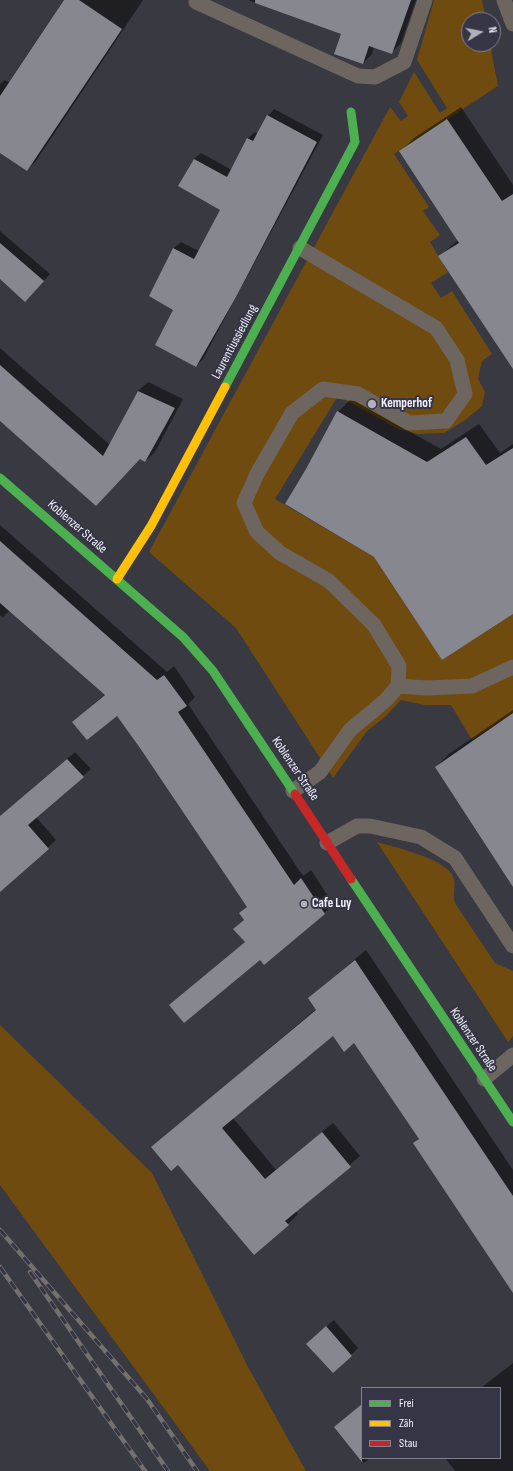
<!DOCTYPE html>
<html>
<head>
<meta charset="utf-8">
<style>
	body { margin:0 }
	#map { position:relative; width:513px; height:1471px; overflow:hidden; background:#393942; font-family:"Sofia Sans Condensed",sans-serif }
	canvas { display:block }
	.legend { position:absolute; left:361px; top:1387px; width:140px; height:72px; box-sizing:border-box; background:#353546; border:1px solid #81818f; margin:0; padding:5px 7px; list-style:none; font-size:12px; color:#f2f2fd }
	.legend li { display:flex; align-items:center; gap:8px; height:20px }
	.legend b { width:20px; border:1px solid #81818f }
	.north { position:absolute; left:461px; top:12px; width:40px; height:40px; box-sizing:border-box; background:#353546; border:1px solid #81818f; border-radius:50%; rotate:80deg; font-size:11px; font-weight:700; line-height:16px; text-align:center; color:#f2f2fd }
	.north::after { content:''; display:block; margin:auto; width:14px; height:18px; background:#b1b1bc; clip-path:polygon(50% 0,100% 100%,50% 72%,0 100%) }
</style>
</head>
<body>
<div id="map">
<canvas width="513" height="1471"></canvas>
<ul class="legend">
<li><b style="height:5px;background:#4caf50"></b>Frei</li>
<li><b style="height:5px;background:#ffc107"></b>Zäh</li>
<li><b style="height:5px;background:#c62828"></b>Stau</li>
</ul>
<div class="north">N</div>
</div>
<script>
const ctx = document.querySelector('canvas').getContext('2d');
ctx.lineJoin = 'round';
function fill(path, color) { ctx.fillStyle = color; ctx.fill(path, 'evenodd'); }
function stroke(path, color, width, dash) { ctx.strokeStyle = color; ctx.lineWidth = width; ctx.lineCap = dash ? 'butt' : 'round'; ctx.setLineDash(dash || []); ctx.stroke(path); }
function drawText(font, color, halo, rows, align = 'center') {
  ctx.font = font + ' "Sofia Sans Condensed",sans-serif'; ctx.lineWidth = 4; ctx.setLineDash([]); ctx.textBaseline = 'middle'; ctx.strokeStyle = halo; ctx.fillStyle = color; for (const [text, x, y, turn = 0] of rows) {
    ctx.save(); ctx.translate(x, y); ctx.rotate((+turn || 0) * Math.PI / 180); ctx.textAlign = isNaN(turn) ? turn : align; if (halo) ctx.strokeText(text, 0, 0); ctx.fillText(text, 0, 0); ctx.restore();
  }
}
const green = new Path2D(`
	M434 0H482L486 20H469V44H490L498 86 394 154 429 207 423 211 440 235 430 242 448 272 431 283 441 298 452 291 492 354 482 361 478 379 485 392 482 406 464 421 444 433 418 434 398 429 338 396 275 499 374 557 442 660 513 614V713L472 740 451 705H425L401 700 386 716 367 731 333 778 236 628 149 552 390 107 401 121 408 116 399 102 414 72 440 113 447 108 417 60Z
	M377 842C394 847 449 859 454 879 456 887 452 895 455 903L495 963 513 971V1036L508 1042Z
	M0 1025 152 1173 248 1367 306 1471H210L0 1185Z`);
const shadow = new Path2D(`
	M64 0H143L36 161 27 170 0 152V84L5 80 10 83Z
	M248 0H416L401 43 392 52 374 46 372 54 363 63 343 34Z
	M461 107 513 185V367L440 256 458 240 401 151 414 138Z
	M274 109 323 135 203 359 196 366 174 309 150 296 174 248 181 242 199 251 222 209 194 159 201 153 232 170 248 138 255 132 258 134 268 116Z
	M0 231 50 274 25 300 0 278Z
	M0 348 110 445 138 391 148 382 183 399 155 452 145 461 140 458 105 495 0 420Z
	M351 399 441 449 479 424 500 453 513 444V613L375 556 307 470 338 412Z
	M0 525 167 672 174 666 195 697 188 704 303 876 311 870 333 904 324 913 260 959 170 1005 245 942 234 929 245 919 240 913 248 906 141 747 117 715 73 722 105 694 10 610 3 617 0 615Z
	M513 710V884L436 767 449 754Z
	M75 752 91 769 36 817 56 840 0 891V816Z
	M366 950 513 1170V1292L414 1143 419 1138 354 1042 334 1034 233 1118 276 1170 333 1123 360 1156 296 1211 298 1214 288 1224 153 1147 316 1009 309 998Z
	M334 1320 358 1348 351 1355 314 1337Z
	M513 1363V1471H455L445 1458H500V1388H481Z
	M362 1404V1458H370L364 1463 335 1427Z`);
const building = new Path2D(`
	M64 0H79L122 29 27 171 0 153V96Z
	M255 0H411L392 54 369 46 363 64 334 54 341 34 255 3Z
	M267 115 317 142 236 297 196 367 155 345 173 310 149 296 173 248 194 259 220 210 178 186 194 159 227 177 247 138 253 141Z
	M447 119 502 201 513 194V369L438 256 459 243 399 151Z
	M0 243 44 281 25 302 0 279Z
	M0 365 103 456 138 391 175 408 145 462 140 459 96 506 0 421Z
	M337 411 427 462 466 437 486 465 513 448V614L442 660 374 557 285 504 306 469Z
	M0 541 157 680 164 675 187 706 178 712 294 885 301 878 325 914 264 965 260 960 184 1023 169 1005 245 942 233 929 244 920 239 913 247 907 140 748 117 716 87 740 72 722 105 695 0 603Z
	M513 713V887L435 767Z
	M67 759 84 777 28 825 49 849 0 892V816Z
	M355 960 513 1196V1293L413 1143 419 1139 354 1043 344 1052 333 1036 222 1128 265 1179 322 1132 351 1167 285 1221 289 1225 254 1255 178 1165 171 1171 151 1147 316 1010 308 998Z
	M326 1326 352 1356 333 1373 306 1344Z
	M362 1404V1462L334 1427Z`);
const lane = new Path2D(`
	M504 0 513 24
	M196 2 358 76 375 77 404 62 425 0
	M398 686 427 688 472 686 513 667
	M293 791 320 772 350 730 386 700 398 686 399 666 374 625 329 581 280 553 257 532 244 503 257 474 292 413 323 389 358 394 409 423 446 421 465 394 457 360 436 328 300 248
	M327 843 357 826H370L421 837 455 858 513 946
	M484 1079 513 1055`);
const fast = new Path2D(`
	M225 387 355 142 351 112
	M0 478 183 637 213 671 295 794
	M351 879 513 1122`);
const slow = new Path2D(`
	M117 579 151 526 225 387`);
const jam = new Path2D(`
	M295 794 351 879`);
const rail = new Path2D(`
	M0 1230 147 1399 197 1471
	M0 1267 145 1471
	M30 1272 168 1471`);
const markers = [
	[372,404,5,"#b1b1bc"],
	[304,904,4,"#b1b1bc"]
];
const streetNames = [
	["Laurentiussiedlung",235,342,-62],
	["Koblenzer Straße",77,527,41],
	["Koblenzer Straße",295,769,56],
	["Koblenzer Straße",473,1040,56]
];
const poiNames = [
	["Kemperhof",381,404],
	["Cafe Luy",312,904]
];
fill(green, '#6f4b10');
fill(shadow, '#0007');
fill(building, '#878790');
stroke(lane, '#6d655f', 15);
stroke(fast, '#4caf50', 9);
stroke(slow, '#ffc107', 9);
stroke(jam, '#c62828', 9);
stroke(rail, '#747070', 4.5);
stroke(rail, '#353546', 3, [9]);
for (const [x, y, r, color] of markers) { const dot = new Path2D(); dot.arc(x, y, r, 0, 2 * Math.PI); ctx.fillStyle = color; ctx.fill(dot); stroke(dot, '#353546', 1.5); }
drawText('13px', '#f2f2fd', '#353546', streetNames);
drawText('bold 13px', '#f2f2fd', '#353546', poiNames, 'left');
</script>
</body>
</html>
